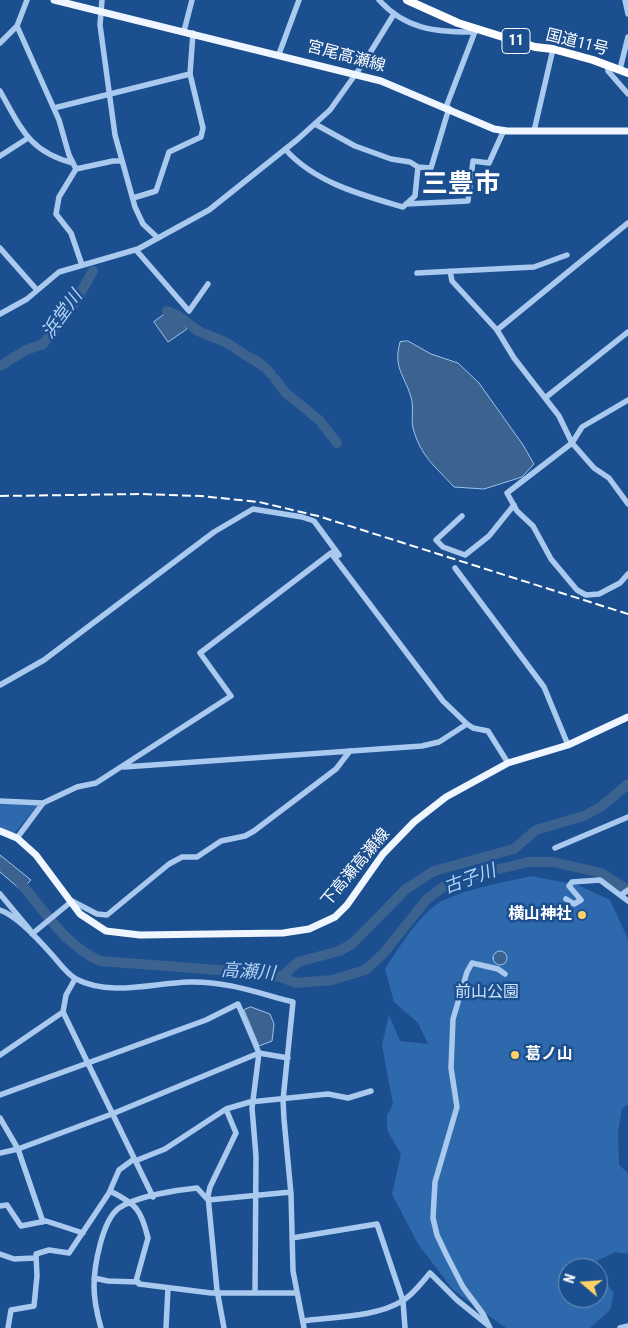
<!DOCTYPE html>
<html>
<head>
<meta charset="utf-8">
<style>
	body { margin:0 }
	#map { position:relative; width:628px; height:1328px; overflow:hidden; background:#1b4f8f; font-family:"Roboto Condensed",sans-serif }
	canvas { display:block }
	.north { position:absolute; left:558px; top:1258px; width:50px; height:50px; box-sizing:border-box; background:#1b4f8f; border:1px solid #7695bc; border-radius:50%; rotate:288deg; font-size:14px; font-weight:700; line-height:20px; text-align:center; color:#fff }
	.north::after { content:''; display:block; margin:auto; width:18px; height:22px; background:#ffd166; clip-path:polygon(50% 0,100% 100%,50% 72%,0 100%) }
</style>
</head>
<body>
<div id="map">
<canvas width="628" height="1328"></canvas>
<div class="north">N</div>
</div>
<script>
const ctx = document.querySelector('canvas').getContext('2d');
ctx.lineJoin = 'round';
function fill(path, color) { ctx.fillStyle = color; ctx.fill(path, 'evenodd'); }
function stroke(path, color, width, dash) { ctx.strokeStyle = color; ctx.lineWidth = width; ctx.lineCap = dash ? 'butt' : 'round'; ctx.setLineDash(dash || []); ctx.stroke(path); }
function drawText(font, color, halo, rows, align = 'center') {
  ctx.font = font + ' "Roboto Condensed","Noto Sans JP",sans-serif'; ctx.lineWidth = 5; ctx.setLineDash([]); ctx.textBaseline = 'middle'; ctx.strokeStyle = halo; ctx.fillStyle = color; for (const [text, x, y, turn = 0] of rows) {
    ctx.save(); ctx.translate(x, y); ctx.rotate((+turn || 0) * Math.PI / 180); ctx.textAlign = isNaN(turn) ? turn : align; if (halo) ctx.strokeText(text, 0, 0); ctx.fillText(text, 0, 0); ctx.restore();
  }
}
const green = new Path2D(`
	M0 803 38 805 13 835 0 829Z
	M531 876 578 885 610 900 628 939V1105L622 1108 618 1133 619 1165 628 1173V1254L615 1252 591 1264 594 1268H568V1298H598V1273L614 1293 610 1310 590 1328H506L453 1290 418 1244 392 1194 401 1154 387 1130V1115L393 1104 382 1045 389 1015 400 1041 428 1044 418 1023 394 1002 385 969C398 949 420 913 442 901 469 888 502 883 531 876Z`);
const water = new Path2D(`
	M165 314 176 318 187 329 168 342 154 322Z
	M408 341 431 354 458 363 479 383 523 445 534 464 522 477 484 489 454 487C435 466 421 457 413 428 411 418 414 406 411 397 404 374 393 368 400 342Z
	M0 855 31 880 21 890 0 872Z
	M493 958a7 7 0 1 1 14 0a7 7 0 1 1-14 0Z
	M251 1007 270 1014 274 1024 272 1041 259 1046 244 1010Z`);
const river = new Path2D(`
	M167 311C180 314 186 323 197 330 208 337 221 338 232 346
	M235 348C248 359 259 359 271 374
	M0 366 26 350 43 344 74 304 93 271
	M275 379 286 393 319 420 337 443
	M0 863C38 894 54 940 100 961L232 971 281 977 296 983 332 980 365 970 383 954 426 900 443 887 471 876 528 862H553L601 873 628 890
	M281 977 298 962 339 951 352 944 406 889 434 871 514 849 536 830 584 816 602 806 628 784`);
const minor = new Path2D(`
	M102 0 100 25 115 135 135 207 143 224 158 238
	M379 0C405 29 435 32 471 32L476 29
	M625 0 628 14
	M17 26 59 120 69 155 76 169
	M184 31 192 0
	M0 43 17 26 27 0
	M279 54 299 0
	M608 65V71L628 94
	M620 69 628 37
	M0 91C21 128 29 152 73 163
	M446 107 476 29
	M54 108 190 74
	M534 131 553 49
	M285 149C315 183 362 195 403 207L415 196 418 167 410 162 391 159 355 146 315 124
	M0 156 28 138
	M418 167 431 168 449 108
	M133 198 156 191 169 152 201 137 203 128 190 74 193 33
	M406 204 468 201 473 161 489 163 504 130
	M0 248 37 290
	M136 250 189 311 208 284
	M82 265 71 233 56 214 59 197 76 169 113 161H122
	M450 271 452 281 497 330 514 358 559 416 572 443 594 468 609 478 628 504
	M417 273 534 267 567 255
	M0 314 27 299 59 272 138 249 209 210 298 139 330 110 365 61 394 14
	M497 330 628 223
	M545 398 628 332
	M628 400 582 427 572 443 507 493 517 511 533 526 551 559 577 590 586 595 599 594 620 583 628 574
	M462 516 436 540 443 547 465 555 489 536 514 505
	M455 568 544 687 568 745
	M0 685 44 660 214 532 253 509 302 517 314 521 339 555
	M124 767 422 746 439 742 467 724
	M0 801 43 803
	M17 838 43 803 77 787 96 783 231 696 200 653 331 553 443 701 467 724 473 728 488 731 508 763
	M555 848 628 817
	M0 894 30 930
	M621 895 628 890
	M566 899 574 904 581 900 569 886 572 882 600 880 628 901
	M0 910C18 916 41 942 54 957 60 964 67 974 76 979 111 997 152 983 189 982 226 981 258 993 293 1002L283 1100 284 1119 291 1194 293 1271 304 1328
	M32 934 72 901 97 914 107 915 169 864 182 857H197L221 841 245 836 254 831 336 769 350 751
	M75 979 66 995 63 1012 153 1197
	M0 1055 63 1012
	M0 1095 206 1020 238 1004 259 1053 252 1108 256 1156 255 1293
	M0 1118 18 1149 43 1222
	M0 1153 18 1149 112 1114 259 1053 288 1058
	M135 1161 165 1149 226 1109 250 1102 328 1094 348 1098 371 1091
	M110 1191C136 1204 141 1209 148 1238L136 1281 139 1284 211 1293H297
	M0 1206 7 1205 21 1226 46 1221 83 1233
	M292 1238 377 1224 403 1301 405 1328
	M0 1254 14 1259 35 1258
	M94 1278 108 1281 138 1282
	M303 1321C332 1317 377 1317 402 1301 413 1295 422 1282 430 1273L457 1300 489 1326
	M8 1328 11 1310 34 1306 37 1276 36 1254 49 1250 69 1253 109 1193 119 1170 134 1159
	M101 1328C97 1314 94 1301 94 1286 94 1267 102 1220 119 1208 137 1196 176 1190 197 1188L208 1200 291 1192
	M166 1328 168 1288
	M224 1328 217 1290 208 1196 210 1187 236 1133 226 1109
	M490 1328 483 1314 463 1287 447 1256 437 1235 433 1218 435 1182 457 1107 451 1068 453 1019 467 972 472 963 498 969 505 974
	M620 1328 628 1326`);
const major = new Path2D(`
	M54 0 381 81 494 129 507 131H628
	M0 831 17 838 36 855 80 914 106 931 140 935 283 933 309 929 335 917 347 905 383 854 414 822 446 797 508 763 568 745 628 717`);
const highway = new Path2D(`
	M407 0 458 23 535 47 553 49 593 60 628 73`);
const rail = new Path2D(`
	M0 496 140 494 201 496 259 502 318 516 628 614`);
const markers = [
	[582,915,5,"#ffd166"],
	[515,1055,5,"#ffd166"]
];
const shields = [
	[516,41,28]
];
const shieldNames = [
	["11",516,41]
];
const streetNames = [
	["国道11号",577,43,14],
	["宮尾高瀬線",346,57,15],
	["下高瀬高瀬線",356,868,-50]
];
const poiNames = [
	["横山神社",572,915],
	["葛ノ山",525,1055,"left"]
];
const parkNames = [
	["前山公園",487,993]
];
const waterNames = [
	["浜堂川",63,315,-54],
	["古子川",470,880,-20],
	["高瀬川",248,973,4]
];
const townNames = [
	["三豊市",461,185]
];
fill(green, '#2e69ad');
fill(water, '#3c6290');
stroke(water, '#9cc4f0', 1);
stroke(river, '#3c6290', 10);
stroke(minor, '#a9c9ee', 5.5);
stroke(major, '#f0f6ff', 7);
stroke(highway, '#fff', 8);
stroke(rail, '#fff', 2, [9, 4]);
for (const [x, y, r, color] of markers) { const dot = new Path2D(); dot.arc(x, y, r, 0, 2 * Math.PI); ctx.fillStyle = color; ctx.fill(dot); stroke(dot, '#1b4f8f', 2); }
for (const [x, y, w] of shields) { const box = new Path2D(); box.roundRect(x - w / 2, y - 12.5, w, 25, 4); ctx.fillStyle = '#1b4f8f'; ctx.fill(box); stroke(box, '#fff', 1); }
drawText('bold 15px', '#fff', null, shieldNames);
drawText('16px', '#fff', '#1b4f8f', streetNames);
drawText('bold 16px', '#fff', '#1b4f8f', poiNames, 'right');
drawText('16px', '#cfe3fa', '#1b4f8f', parkNames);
drawText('italic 18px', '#b5d3f5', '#1b4f8f', waterNames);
drawText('bold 26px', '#fff', '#1b4f8f', townNames);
</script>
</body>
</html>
